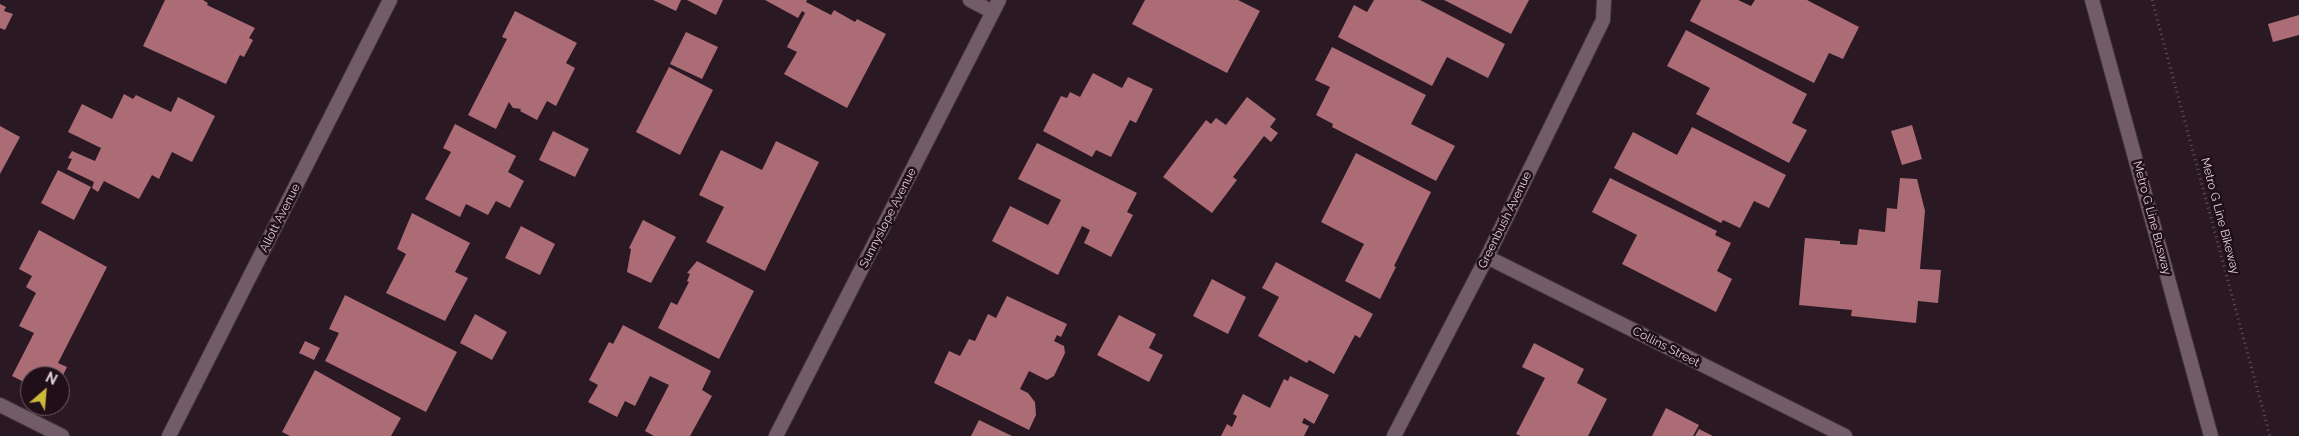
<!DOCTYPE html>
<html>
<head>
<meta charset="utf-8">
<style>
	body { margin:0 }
	#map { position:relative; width:2299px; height:436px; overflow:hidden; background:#2a1822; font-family:Raleway,sans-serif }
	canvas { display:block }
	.north { position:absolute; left:20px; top:366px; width:50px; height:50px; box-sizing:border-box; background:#200f19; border:1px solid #6c5d66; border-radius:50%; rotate:27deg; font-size:14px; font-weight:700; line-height:20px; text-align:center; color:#dfd2d9 }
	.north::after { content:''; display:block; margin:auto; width:18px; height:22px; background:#ccb938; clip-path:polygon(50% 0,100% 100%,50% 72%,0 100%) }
</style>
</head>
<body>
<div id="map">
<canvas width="2299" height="436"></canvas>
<div class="north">N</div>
</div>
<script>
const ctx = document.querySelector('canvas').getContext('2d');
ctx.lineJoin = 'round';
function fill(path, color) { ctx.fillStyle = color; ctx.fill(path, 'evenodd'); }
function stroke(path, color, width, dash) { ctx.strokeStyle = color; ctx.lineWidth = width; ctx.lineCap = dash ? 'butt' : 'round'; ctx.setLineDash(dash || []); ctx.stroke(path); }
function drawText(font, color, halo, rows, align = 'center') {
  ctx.font = font + ' Raleway,sans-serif'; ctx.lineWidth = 5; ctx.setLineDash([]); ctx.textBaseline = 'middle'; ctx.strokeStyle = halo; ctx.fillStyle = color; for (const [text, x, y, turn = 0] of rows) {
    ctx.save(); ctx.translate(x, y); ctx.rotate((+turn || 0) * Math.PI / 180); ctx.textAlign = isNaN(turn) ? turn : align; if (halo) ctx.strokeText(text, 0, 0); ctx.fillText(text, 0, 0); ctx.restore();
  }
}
const building = new Path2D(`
	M165 0H203L208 3 207 5 255 28 249 38 253 40 244 57 240 55 226 84 143 46Z
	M653 0H681L676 11Z
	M687 0H723L716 15Z
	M765 0H807L806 2 831 15 834 10 855 22 857 19 886 34 847 108 784 74 797 52 787 47 805 13 802 11 798 18Z
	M1145 0H1238L1260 11 1227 73 1132 24Z
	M1374 0H1420L1505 44 1488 78 1447 57 1432 86 1338 37 1354 5 1367 12Z
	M1444 0H1529L1511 34Z
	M1701 0H1738L1751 6 1755 0H1807L1859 27 1843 59 1829 53 1814 83 1690 21Z
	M0 4 6 7 4 11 13 14 5 30 0 28Z
	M515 11 577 43 566 63 575 68 556 106 547 101 537 120 520 111 521 109 513 108 509 102 496 129 468 115 507 39 502 37Z
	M2299 15V35L2273 42 2268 24Z
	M1686 30 1807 94 1792 123 1807 130 1789 163 1696 114 1710 88 1667 66Z
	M686 32 718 47 702 79 670 64Z
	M1332 47 1426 95 1411 124 1455 146 1436 181 1332 127 1333 124 1316 115 1330 87 1315 80Z
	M669 67 713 90 680 155 636 132Z
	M1093 73 1122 88 1128 77 1153 89 1136 123 1130 120 1111 157 1096 150 1092 157 1043 131 1061 96 1067 98 1070 92 1080 97Z
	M124 94 133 99 136 95 171 112 178 97 215 116 192 162 172 152 159 179 152 175 139 199 104 181 98 192 92 188 94 182 67 169 72 159 68 158 72 151 95 161 101 148 68 132 82 104 112 119Z
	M1247 97 1276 119 1270 127 1278 133 1271 142 1264 136 1233 177 1237 180 1212 213 1163 177 1206 120 1211 124 1216 118 1226 125Z
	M455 124 516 156 508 172 524 181 510 208 496 201 488 215 466 204 460 217 425 199 451 152 443 148Z
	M1912 125 1922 159 1902 165 1891 131Z
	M0 126 20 137 0 174Z
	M1692 127 1786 175 1769 208 1754 201 1740 228 1723 220 1721 223 1614 168 1633 132 1677 155Z
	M553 131 589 149 575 177 539 160Z
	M776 141 819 162 765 271 706 242 724 207 699 195 721 150 762 170Z
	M1037 143 1137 193 1127 212 1133 215 1111 257 1084 243 1090 230 1082 226 1058 275 992 241 1010 206 1048 225 1061 200 1018 179Z
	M1356 153 1431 192 1394 266 1396 267 1380 299 1345 281 1364 244 1321 222Z
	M58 170 91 187 74 220 41 203Z
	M1610 178 1717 231 1715 235 1731 243 1717 271 1732 279 1716 312 1622 264 1637 235 1592 212Z
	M1900 178 1917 179 1925 211 1920 269 1941 270 1938 303 1918 301 1916 323 1851 316 1852 310 1799 305 1805 238 1840 241V244L1857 245 1859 229 1885 232 1887 208 1897 209Z
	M412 213 470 243 455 272 468 278 445 321 386 293 406 254 397 249Z
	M643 220 676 237 651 283 627 272 631 249 629 248Z
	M521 226 555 244 540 275 505 258Z
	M39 230 107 267 58 363 67 367 60 381V376H30V385L12 376 34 333 19 326 36 293 26 287 32 276 19 269Z
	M697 261 754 291 719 359 658 328 671 302 677 305 689 282 687 281 690 274 687 273Z
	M1276 262 1373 314 1360 338 1355 335 1334 374 1309 360 1307 363 1258 336 1279 297 1262 288Z
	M1212 279 1246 297 1228 334 1193 316Z
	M345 295 457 352 426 412 325 361 339 333 329 329Z
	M1007 296 1067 324 1061 337 1057 335 1054 341 1064 346 1065 353 1054 376 1047 380 1029 371 1020 389 1028 393 1035 402 1036 415 1029 430 934 383 949 351 960 356 969 339 975 341 988 314 996 318Z
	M475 314 507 332 492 360 460 343Z
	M1119 315 1156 334 1149 348 1163 355 1149 382 1097 355Z
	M623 325 711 371 702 390 712 396 690 436H654L645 431 669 385 650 376 635 406 625 401 617 417 588 402 598 385 589 380 609 342 613 344Z
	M305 341 320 348 314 360 299 353Z
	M1534 343 1584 369 1577 383 1607 399 1588 436H1521L1516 434 1545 378 1522 367Z
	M315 370 401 418 391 436H290L282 432Z
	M1290 376 1329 395 1314 424 1304 418 1302 423 1309 426 1304 436H1221L1227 424 1232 427 1237 416 1233 414 1243 394 1270 408 1284 379 1288 381Z
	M1666 408 1699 425 1693 436H1652Z
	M979 420 1012 436H971Z
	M1699 429 1713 436H1695Z`);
const path = new Path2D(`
	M2152 0 2270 436`);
const service = new Path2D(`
	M2092 0 2211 436
	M0 405 62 436`);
const minor = new Path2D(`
	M970 0 993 12
	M1487 257 1845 436
	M169 436 390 0
	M776 436 999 0
	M1394 436 1487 257 1603 20 1604 0`);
const streetNames = [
	["Metro G Line Bikeway",2220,216,75],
	["Allott Avenue",280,218,-63],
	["Sunnyslope Avenue",888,218,-63],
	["Metro G Line Busway",2152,218,75],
	["Greenbush Avenue",1505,220,-64],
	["Collins Street",1666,347,27]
];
fill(building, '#ac6c76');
stroke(service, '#43353c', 16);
stroke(minor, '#43353c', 16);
stroke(path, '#63525b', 3, [1, 4]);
stroke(service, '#725c67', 14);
stroke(minor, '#725c67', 14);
drawText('12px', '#dfd2d9', '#200f19', streetNames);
</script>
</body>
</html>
